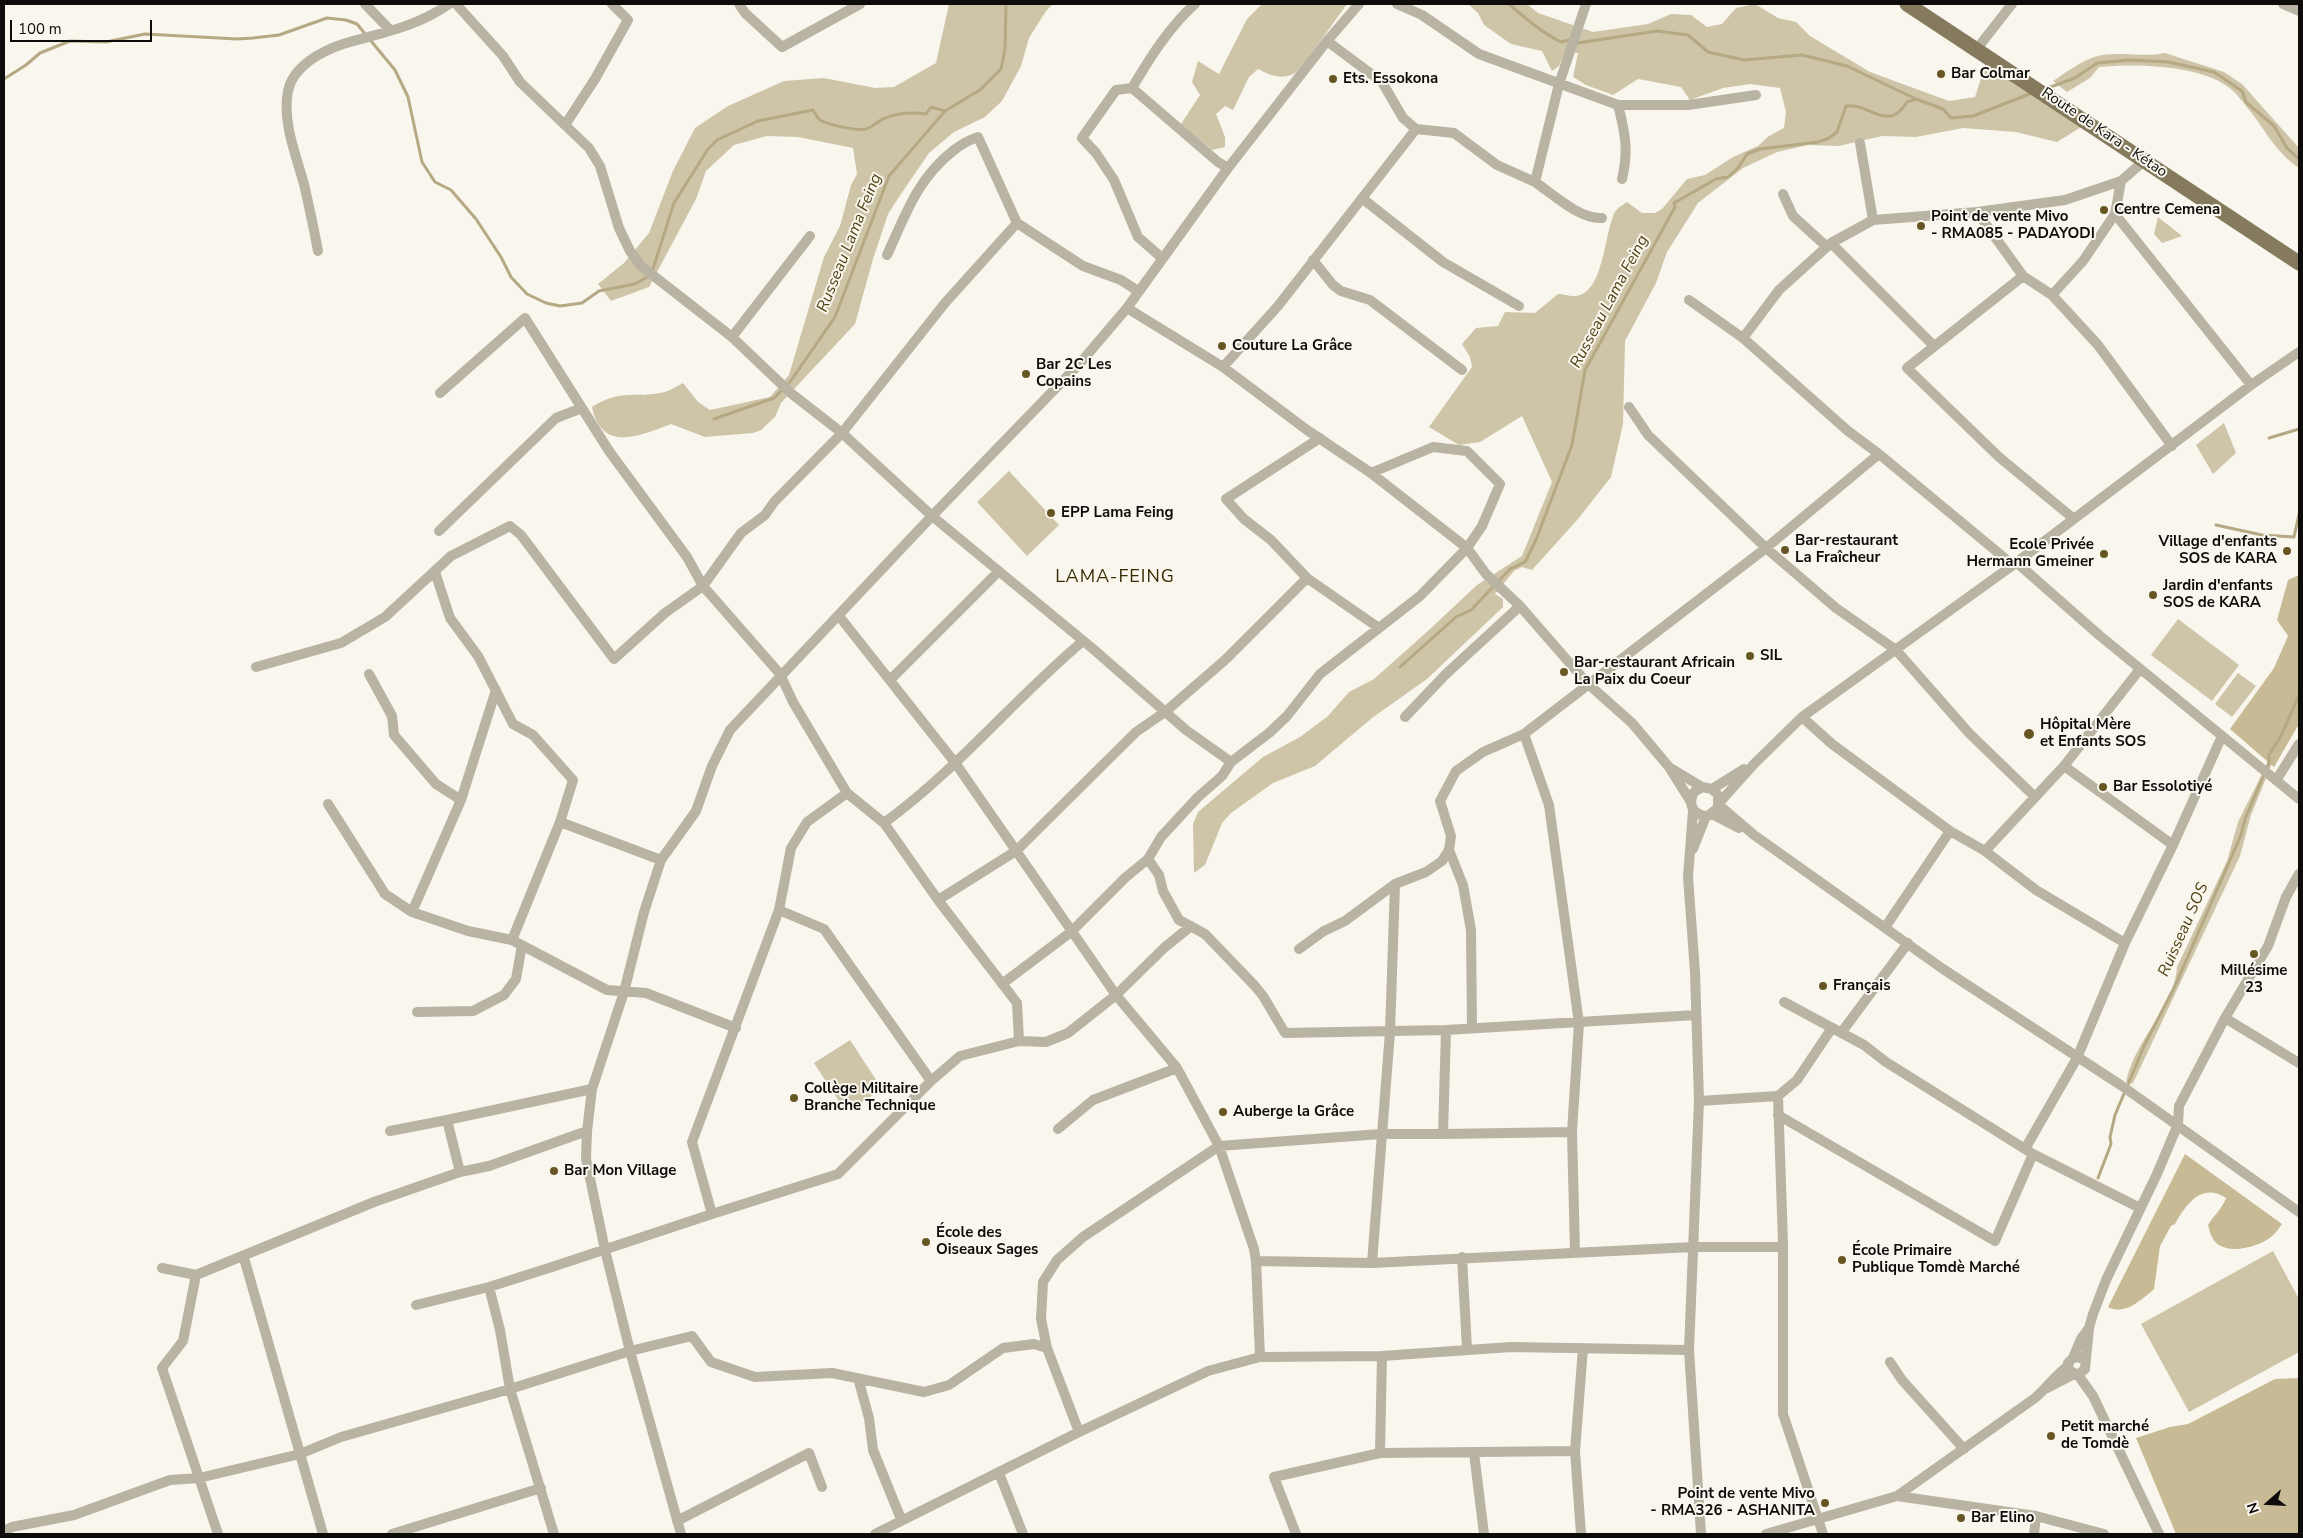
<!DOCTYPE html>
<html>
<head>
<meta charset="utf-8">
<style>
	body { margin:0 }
	#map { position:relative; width:2303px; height:1538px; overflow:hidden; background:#f9f6ee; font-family:"Nunito Sans",sans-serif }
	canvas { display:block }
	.frame { position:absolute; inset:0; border:5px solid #0d0c0a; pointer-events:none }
	.north { position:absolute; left:2243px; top:1478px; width:50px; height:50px; -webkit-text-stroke:4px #f9f6ee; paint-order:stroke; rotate:251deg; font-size:14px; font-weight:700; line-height:20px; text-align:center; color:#0d0c0a }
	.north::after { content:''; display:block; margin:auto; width:18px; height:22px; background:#0d0c0a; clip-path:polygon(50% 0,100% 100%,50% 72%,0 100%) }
	.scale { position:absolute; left:10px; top:20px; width:142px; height:22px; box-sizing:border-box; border:2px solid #0d0c0a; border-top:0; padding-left:6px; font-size:15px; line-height:18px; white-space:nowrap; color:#0d0c0a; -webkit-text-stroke:4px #f9f6ee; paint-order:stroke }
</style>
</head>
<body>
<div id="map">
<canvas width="2303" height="1538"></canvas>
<div class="frame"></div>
<div class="north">N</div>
<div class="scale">100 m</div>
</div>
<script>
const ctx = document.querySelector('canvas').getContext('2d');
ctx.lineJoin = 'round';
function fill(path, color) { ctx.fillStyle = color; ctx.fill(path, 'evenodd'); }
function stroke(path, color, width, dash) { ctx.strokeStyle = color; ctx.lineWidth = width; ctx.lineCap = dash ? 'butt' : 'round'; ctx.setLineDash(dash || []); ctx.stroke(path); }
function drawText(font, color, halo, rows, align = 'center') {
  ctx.font = font + ' "Nunito Sans",sans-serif'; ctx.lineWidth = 4; ctx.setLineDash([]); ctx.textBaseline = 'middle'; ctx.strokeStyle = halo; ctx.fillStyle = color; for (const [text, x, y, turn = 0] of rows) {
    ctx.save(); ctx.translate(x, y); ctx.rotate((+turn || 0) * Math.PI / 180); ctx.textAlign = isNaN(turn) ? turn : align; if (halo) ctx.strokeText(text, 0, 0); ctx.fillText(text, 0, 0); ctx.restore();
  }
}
const green = new Path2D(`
	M949 4H1053L1046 11 1029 38 1021 66 1002 101 985 117 954 132 929 153 903 191 888 214 873 259 855 324 781 403 775 417 761 430 753 433 705 437 671 424C641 435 602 454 592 407 621 388 636 399 665 392 671 390 677 386 683 383L698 402 710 410 770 397 789 375 824 257 840 226 851 185 857 174 853 148 798 137 767 136 734 145 706 171 696 199 649 287 611 301 598 284 624 263 649 233 673 171 695 128 728 106 784 81 824 78 875 88 894 87 936 63Z
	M1262 4H1347C1339 15 1302 68 1295 73 1283 80 1270 76 1258 69L1249 77 1233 110 1225 106 1216 114 1225 137V147L1212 150 1181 124 1200 95 1192 82 1198 61 1219 74 1247 19Z
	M1468 4H1527L1538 13 1593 32 1648 24 1671 14 1691 15 1707 27 1722 24 1736 8 1755 4 1778 18 1796 22 1810 36 1870 72 1949 101 1975 97 1986 63 2083 126 2057 142 2016 132 1963 128 1916 137 1882 136 1839 146 1808 145 1777 152 1743 168 1698 203 1667 252 1656 283 1625 341 1623 424 1611 477 1578 519 1532 570 1522 567 1514 571 1495 594 1503 599V607L1427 679 1372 718 1315 766 1273 783 1231 813 1222 823 1205 865 1194 873 1193 824 1198 812 1263 757 1300 737 1328 716 1349 692 1374 679 1429 630 1477 585 1522 556 1552 482 1522 416 1480 442 1459 445 1429 427 1472 367 1470 357 1462 344 1476 328 1498 326 1505 312 1535 313 1558 294C1563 294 1571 297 1576 296 1604 293 1604 233 1615 212 1617 208 1623 205 1627 202L1642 213H1655L1662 209 1687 179 1705 175 1733 157 1758 146 1769 136 1784 128 1786 112 1780 88 1750 84 1723 88 1690 100 1681 87 1638 79 1613 95 1586 85 1573 77 1578 53 1565 52 1559 66 1552 71 1542 51 1511 44 1484 25 1478 13Z
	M2165 53 2224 72 2242 84 2299 148V168C2277 154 2266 131 2250 111 2244 104 2239 96 2232 90 2205 65 2135 63 2099 67L2090 78 2067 92 2053 81C2065 73 2080 62 2094 57 2115 50 2142 58 2165 53Z
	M2158 217 2182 236 2162 243 2154 234Z
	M2224 423 2236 453 2213 474 2196 445Z
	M1009 471 1059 525 1027 556 977 502Z
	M2178 619 2239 665 2212 701 2151 655Z
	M2238 673 2256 686 2232 717 2215 704Z
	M2269 750 2273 761 2251 815 2240 856 2135 1079 2132 1084 2126 1082C2134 1041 2175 1006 2177 967L2227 861 2238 822 2267 764Z
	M850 1040 882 1089 846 1112 814 1063Z
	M2273 1251 2299 1299V1352L2189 1412 2141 1324Z`);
const forest = new Path2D(`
	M2299 575V724L2274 767 2230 729 2274 668 2288 636 2277 620 2288 580Z
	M2185 1154 2282 1224C2279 1228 2276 1233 2272 1236 2261 1246 2233 1254 2219 1245 2212 1241 2210 1232 2208 1225 2214 1215 2222 1209 2226 1198 2201 1182 2186 1205 2175 1224L2171 1226 2160 1246 2154 1289C2141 1300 2125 1316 2108 1307Z
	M2299 1378V1534H2176L2136 1438 2170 1427 2188 1424 2275 1379Z`);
const stream = new Path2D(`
	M1509 4C1525 18 1541 32 1561 42L1569 40 1577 43 1657 31 1688 35 1708 52 1744 60 1802 55 1847 66 1916 99 1943 109 1951 118 1973 116 2032 93
	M4 79 26 65 40 53 70 41 106 42 145 34 237 39 253 38 279 35 327 18 346 20 357 24 395 70 408 97 422 162 435 182 451 190 476 219 501 257 511 277 527 294 546 303 560 306 582 303 599 291 635 284 651 275 674 203 708 149 717 140 758 121 813 110C815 113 817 118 820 120 828 125 857 131 866 129 874 127 876 122 883 119 896 113 911 112 926 114L931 107 945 111
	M2045 89 2075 78 2097 63 2130 60 2168 62 2214 72 2242 91 2246 102 2274 126 2287 148 2299 159
	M714 419 774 398 790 382 835 317 889 176 945 111 980 90 1001 69 1005 49 1006 4
	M2269 438 2299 429
	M2216 525 2262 535 2294 537 2299 514
	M1400 667 1456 617 1471 610 1510 569 1525 562 1536 540 1572 445 1585 370 1675 207 1674 203 1716 179 1728 177 1738 168 1747 154 1760 149 1818 142 1829 138 1837 132 1846 106C1868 102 1888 134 1907 102L1916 99
	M2098 1178 2111 1144 2110 1137 2115 1115 2145 1044 2175 986 2241 835 2245 819 2269 763V755L2282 734 2299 695`);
const minor = new Path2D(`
	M365 4 390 30
	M456 4 503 56 520 82 589 148 600 166 619 228 630 251 641 266 732 337 792 394 842 433 932 516 1092 648 1186 730 1231 762
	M739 4 745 13 782 47 860 4
	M1397 4 1422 15 1479 54 1618 105C1625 132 1629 151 1622 179
	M2283 4 2299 11
	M1327 41 1382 82 1403 118 1416 129
	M1976 50 2012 4
	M1132 88C1150 58 1169 27 1195 4
	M1618 105H1688L1756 95
	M565 125 595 79 628 20 612 4
	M1860 143 1873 220
	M1535 182C1554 195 1579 219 1602 218
	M1783 194 1793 216 1827 247
	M1363 199 1443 262 1519 306
	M1977 212 2023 276 2052 295 2098 345 2172 446
	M2115 214 2251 385
	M1831 243 1934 346
	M318 251C314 229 309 206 304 184 296 155 282 122 288 91 293 66 322 51 343 44 380 33 417 27 449 4
	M887 255C906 214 917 179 954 150 962 144 968 140 978 137L1017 223 1083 266 1121 280 1138 291
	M1162 258 1138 237 1114 180 1096 153 1082 138 1116 90 1132 88 1218 162 1228 168
	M1313 260 1333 285 1341 291 1370 300 1462 370
	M2023 276 1907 368 1999 457 2074 519
	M2052 295 2083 261 2115 214 2121 181
	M1689 300 1743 338 1848 431 1879 454 2013 565
	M1127 308 1223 367 1307 430 1371 473 1467 548 1486 574 1520 606 1587 683 1632 723 1669 767 1691 802
	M732 337 810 236
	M1743 338 1779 290 1831 243 1873 220 1977 212 2065 200 2121 181 2144 161
	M1223 367 1278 306 1416 129 1454 133 1497 165 1535 182 1559 84 1586 4
	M440 393 525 318 609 451 687 557 703 586 780 674 793 702 847 793 884 823 938 900 1017 1003 1019 1041
	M1629 407 1648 435 1766 548 1879 454
	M1320 438 1226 499 1244 519 1271 540 1307 578 1379 628
	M1371 473 1433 447 1467 451 1500 484 1482 526 1467 548 1420 596 1320 674 1287 716 1269 733 1231 762 1222 776 1198 797 1161 837 1148 859 1159 875 1163 891 1179 920 1205 934 1255 986 1263 996 1285 1033 1446 1030 1696 1015
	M439 531 556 418 582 408
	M2016 562 2099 635 2299 799
	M435 572 450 618 478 656 513 724 533 735 573 780 560 822 512 940
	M839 616 956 764 1116 995 1177 1068 1219 1146 1254 1249 1256 1261 1260 1357
	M256 667 341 643 385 617 451 556 510 526 521 535 614 659 665 613 703 586 741 533 765 515 774 502 842 433 945 303 1017 223
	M369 674 392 716 394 735 436 784 461 800
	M891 679 999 571
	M1405 717 1446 674 1520 606
	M1802 717 1832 744 1950 831 1985 851 2036 890 2125 943
	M1524 734 1549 805 1579 1023 1572 1132 1575 1252
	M2064 766 2140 669
	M1672 769 1702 787
	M2277 779 2299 744
	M1712 789 1718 795V808L1708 816C1694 816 1687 805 1694 792L1702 787 1712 789 1744 769
	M1720 802 1754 764 1802 717 2013 565 2251 385 2299 352
	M328 804 385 894 412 912 468 931 512 940 607 990 646 993 736 1028
	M1719 805 1754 835 1943 969 2122 1086 2299 1212
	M1712 814 1739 828
	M560 822 661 860
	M884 823C957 770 1014 699 1083 641
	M2173 845 2222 736
	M1693 849 1706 816
	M1985 851 2064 766 2173 845 2125 943 2077 1058 2025 1149
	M938 900 1016 851 1136 732 1165 712 1225 660 1307 578
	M779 910 824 929 931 1081
	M412 912 461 800 496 690
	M1886 926 1950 831
	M1299 949 1324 931 1345 921 1395 884 1426 872 1442 861 1449 850
	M1002 984 1071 932 1126 877 1148 859
	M1784 1002 1864 1045 1886 1062 2033 1154 2140 1208
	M417 1012 473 1011 504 995 516 979 522 945
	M2225 1018 2299 1063
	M1472 1027 1471 930 1463 885 1449 850 1451 836 1440 801 1456 771 1483 752 1524 734 1766 548 1836 608 1896 650 1969 733 2035 797
	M1841 1033 1908 943
	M1778 1096 1783 1243V1414L1823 1534
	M1699 1101 1778 1096 1797 1080 1832 1028
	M1778 1115 1995 1241 2033 1154
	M447 1120 592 1089
	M1058 1129 1093 1100 1177 1068
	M390 1131 447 1120 460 1172
	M1443 1134 1572 1132
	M712 1214 692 1142 779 910 791 848 807 822 847 793
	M1462 1257 1467 1349
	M244 1258 323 1534
	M1256 1261 1372 1263 1693 1247H1783
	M1372 1263 1390 1032 1395 884
	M162 1268 196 1275
	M489 1287 500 1330 510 1389 554 1534
	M416 1305 489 1287 552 1267 712 1214 838 1174 931 1081 960 1056 1019 1041 1046 1042 1068 1033 1116 995 1164 948 1191 926
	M1689 1350 1701 1534
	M2073 1358 2081 1339 2089 1328
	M2085 1361 2080 1357 2073 1358 2068 1363 2069 1370 2078 1375 2085 1369 2089 1328 2093 1314 2106 1280 2157 1174 2178 1124 2179 1106 2225 1018 2268 946 2286 897 2299 874
	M1890 1362 1902 1380 1964 1449
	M2078 1375 2093 1396 2159 1534
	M858 1378 869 1418 873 1450 901 1519
	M2047 1388 2074 1374
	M1079 1432 1047 1348 1041 1319 1043 1282 1057 1260 1083 1237 1219 1146 1381 1134H1443L1446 1030
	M1380 1453 1382 1356
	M1474 1453 1484 1534
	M999 1473 1023 1534
	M1897 1496 2036 1516 2104 1534
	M677 1521 809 1453 822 1487
	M4 1531 12 1527 74 1515 170 1480 199 1478 300 1454 341 1437 510 1389 630 1351 692 1336 711 1362 755 1377 832 1373 924 1392 949 1385 1003 1348 1034 1344 1047 1348
	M218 1534 162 1368 183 1341 196 1275 374 1202 460 1172 489 1166 587 1131
	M392 1534 541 1488
	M681 1534 630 1351 605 1250 586 1159 587 1131 592 1089 624 992 644 912 661 860 696 811 712 766 730 730 932 516 1081 362 1127 308 1228 168 1327 41 1359 4
	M875 1534 1079 1432 1208 1371 1260 1357 1382 1356 1511 1347 1689 1350 1699 1101 1695 972 1688 877 1693 811
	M1296 1534 1274 1477 1380 1453 1575 1451
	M1581 1534 1575 1451 1583 1348
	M1766 1534 1897 1496 2035 1398C2047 1388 2055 1375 2068 1366
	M2034 1534 2036 1516`);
const primary = new Path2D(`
	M1907 4 2299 263`);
const markers = [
	[1941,74,5,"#675624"],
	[1333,79,5,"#675624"],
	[2104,210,5,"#675624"],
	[1921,226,5,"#675624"],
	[1222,346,5,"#675624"],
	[1026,374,5,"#675624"],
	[1051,513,5,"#675624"],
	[1785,550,5,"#675624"],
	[2287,551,5,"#675624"],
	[2104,554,5,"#675624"],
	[2153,595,5,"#675624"],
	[1750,656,5,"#675624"],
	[1564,672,5,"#675624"],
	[2029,734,6,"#675624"],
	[2103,787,5,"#675624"],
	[2254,954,5,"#675624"],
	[1823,986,5,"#675624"],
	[794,1098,5,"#675624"],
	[1223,1112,5,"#675624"],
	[554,1171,5,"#675624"],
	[926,1242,5,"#675624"],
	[1842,1260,5,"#675624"],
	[2051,1436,5,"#675624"],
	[1825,1503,5,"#675624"],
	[1961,1518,5,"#675624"]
];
const poiNames = [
	["Bar Colmar",1951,74],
	["Ets. Essokona",1343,79],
	["Centre Cemena",2114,210],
	["Point de vente Mivo",1931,217],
	["- RMA085 - PADAYODI",1931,234],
	["Couture La Grâce",1232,346],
	["Bar 2C Les",1036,365],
	["Copains",1036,382],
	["EPP Lama Feing",1061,513],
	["Bar-restaurant",1795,541],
	["La Fraîcheur",1795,558],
	["Village d'enfants",2277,542,"right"],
	["SOS de KARA",2277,559,"right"],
	["Ecole Privée",2094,545,"right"],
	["Hermann Gmeiner",2094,562,"right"],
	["Jardin d'enfants",2163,586],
	["SOS de KARA",2163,603],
	["SIL",1760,656],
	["Bar-restaurant Africain",1574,663],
	["La Paix du Coeur",1574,680],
	["Hôpital Mère",2040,725],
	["et Enfants SOS",2040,742],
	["Bar Essolotiyé",2113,787],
	["Millésime",2254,971,"center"],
	["23",2254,988,"center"],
	["Français",1833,986],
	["Collège Militaire",804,1089],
	["Branche Technique",804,1106],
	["Auberge la Grâce",1233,1112],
	["Bar Mon Village",564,1171],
	["École des",936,1233],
	["Oiseaux Sages",936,1250],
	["École Primaire",1852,1251],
	["Publique Tomdè Marché",1852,1268],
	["Petit marché",2061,1427],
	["de Tomdè",2061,1444],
	["Point de vente Mivo",1815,1494,"right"],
	["- RMA326 - ASHANITA",1815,1511,"right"],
	["Bar Elino",1971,1518]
];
const streetNames = [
	["Route de Kara - Kétao",2104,133,34]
];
const waterNames = [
	["Russeau Lama Feing",850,243,-68],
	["Russeau Lama Feing",1610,302,-62],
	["Ruisseau SOS",2184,930,-66]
];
const quarterNames = [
	["LAMA-FEING",1115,578]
];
fill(green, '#cec4a7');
fill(forest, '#c7ba95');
stroke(stream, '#b5a883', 3);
stroke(minor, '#b8b3a2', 10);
stroke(primary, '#857a5d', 15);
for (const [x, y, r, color] of markers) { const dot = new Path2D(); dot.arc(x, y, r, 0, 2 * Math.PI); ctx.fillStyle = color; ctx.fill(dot); stroke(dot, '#f9f6ee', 2); }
drawText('bold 15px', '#0d0c0a', '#f9f6ee', poiNames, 'left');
drawText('15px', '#0d0c0a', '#f9f6ee', streetNames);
drawText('italic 16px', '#514214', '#f9f6ee', waterNames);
ctx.letterSpacing = '1px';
drawText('18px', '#372a00', '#f9f6ee', quarterNames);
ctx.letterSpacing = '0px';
</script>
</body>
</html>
